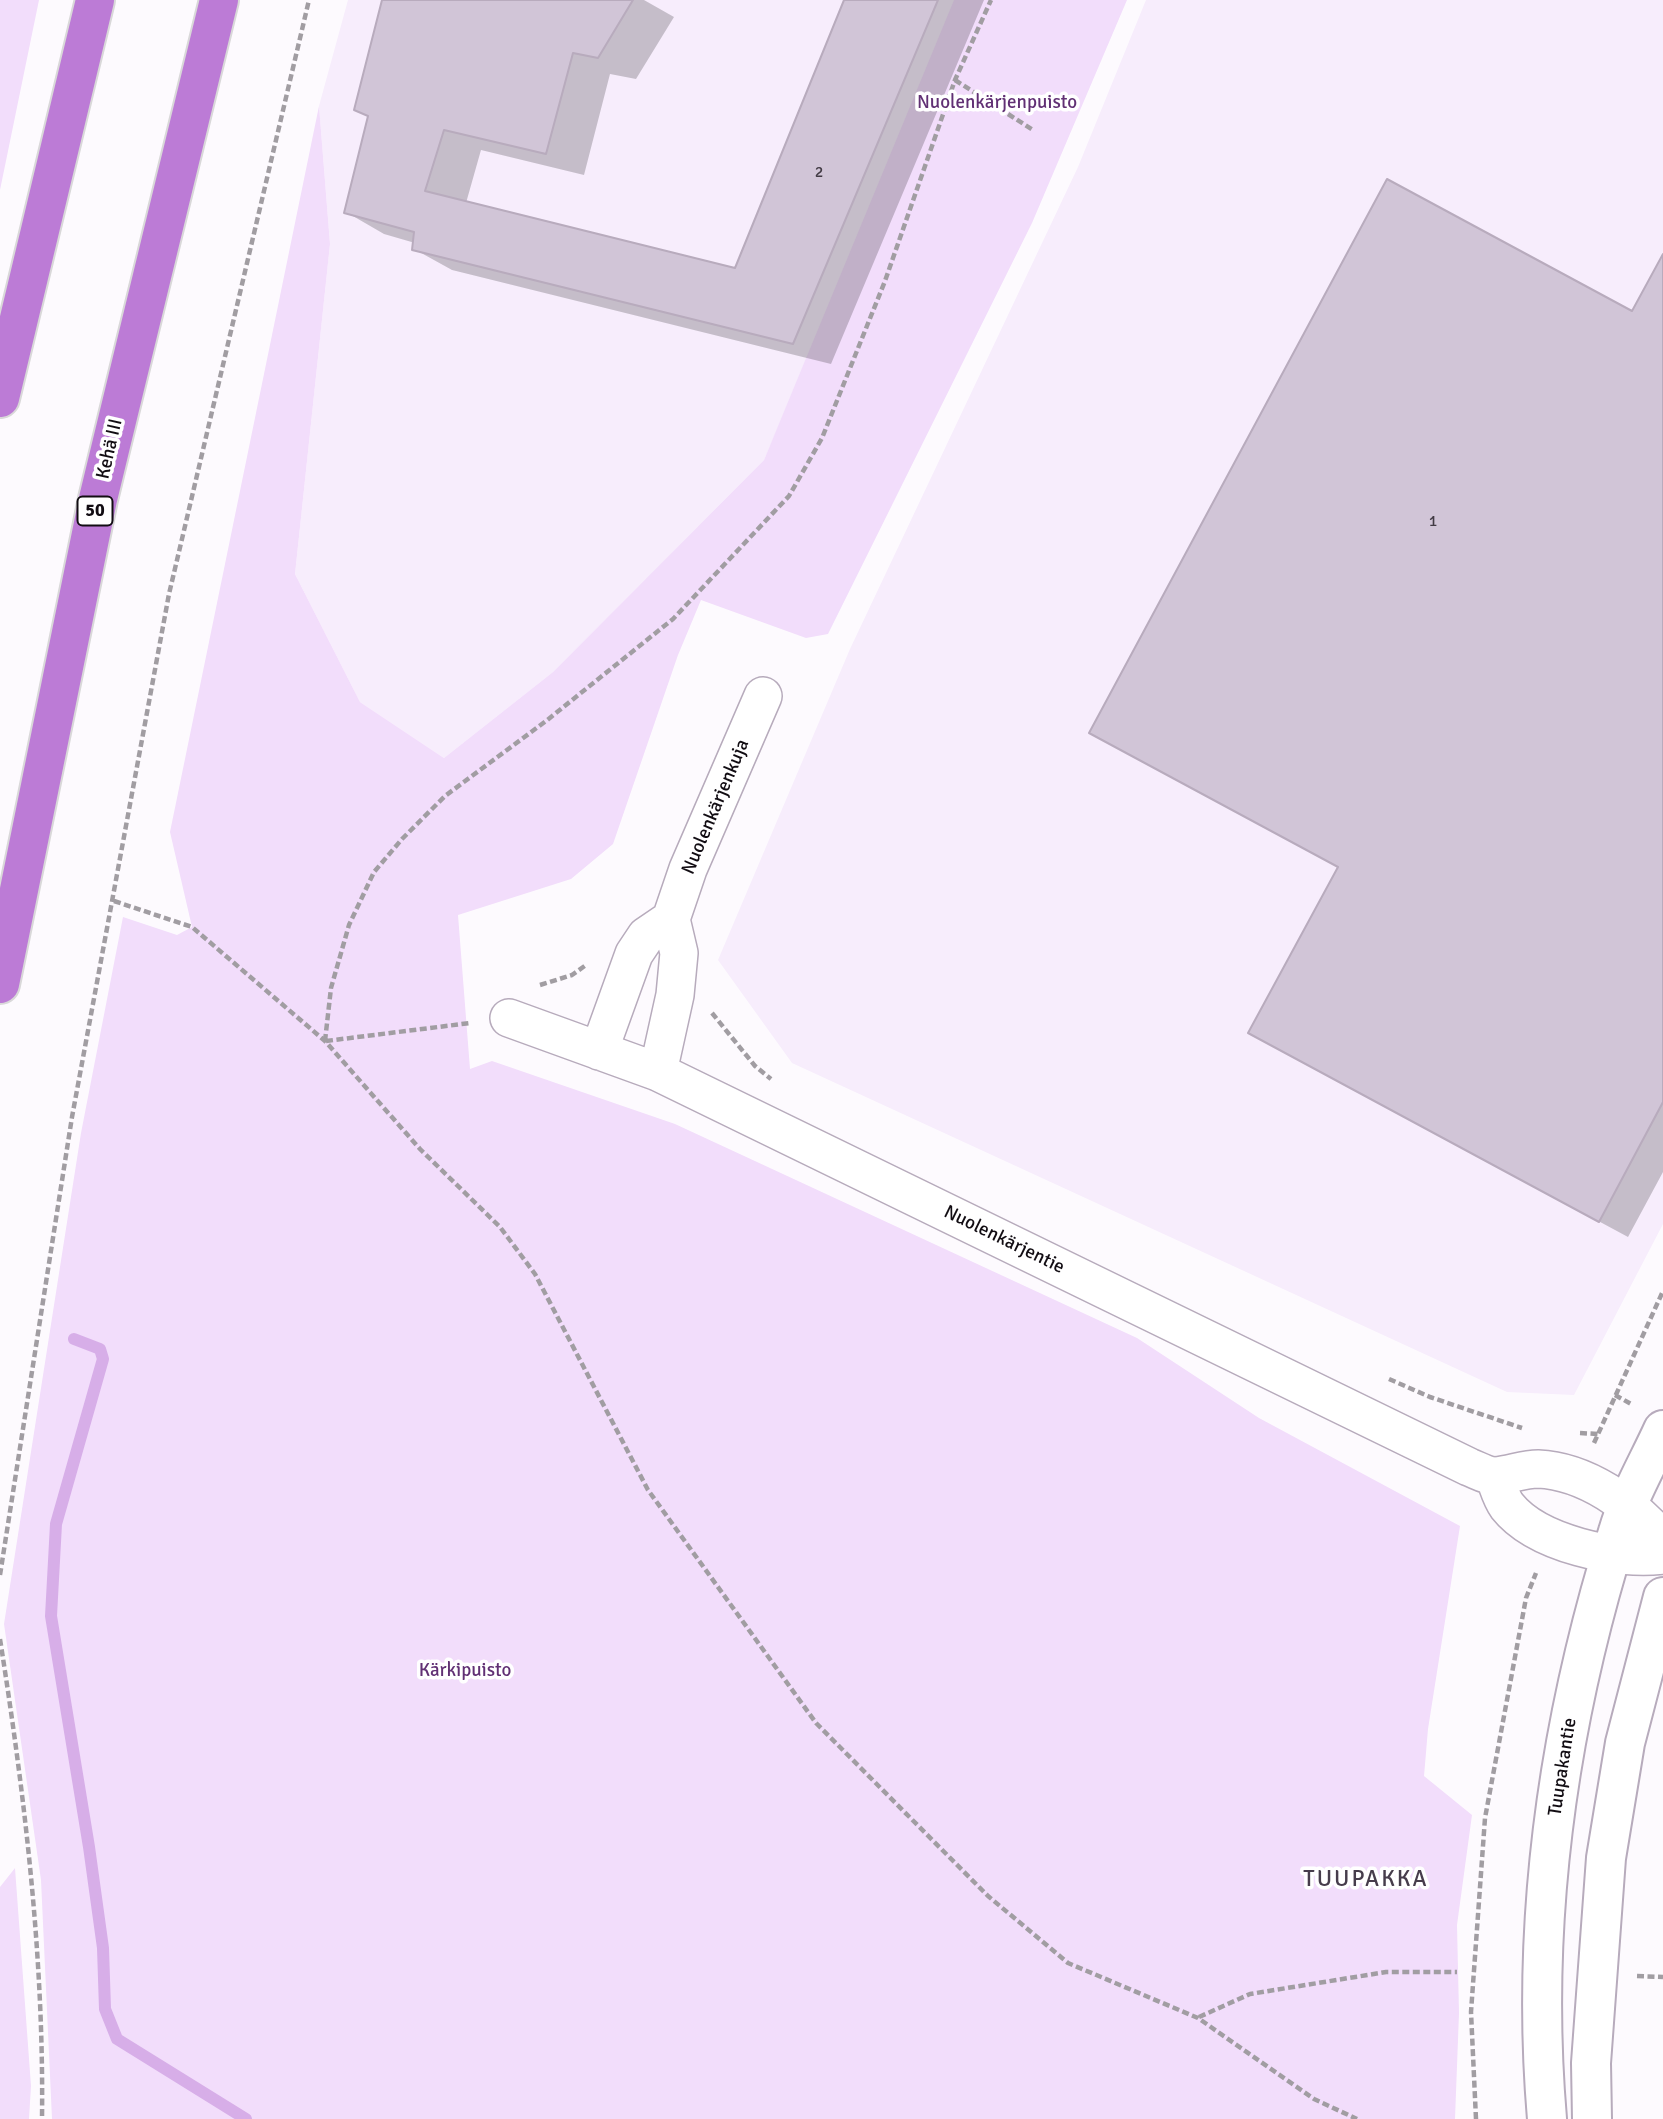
<!DOCTYPE html>
<html>
<head>
<meta charset="utf-8">
<style>
	body { margin:0 }
	canvas { display:block; background:#fdfafe }
</style>
</head>
<body>
<canvas width="1663" height="2119"></canvas>
<script>
const ctx = document.querySelector('canvas').getContext('2d');
ctx.lineJoin = 'round';
function fill(path, color) { ctx.fillStyle = color; ctx.fill(path, 'evenodd'); }
function stroke(path, color, width, dash) { ctx.strokeStyle = color; ctx.lineWidth = width; ctx.lineCap = dash ? 'butt' : 'round'; ctx.setLineDash(dash || []); ctx.stroke(path); }
function drawText(font, color, halo, rows, align = 'center') {
  ctx.font = font + ' Signika,sans-serif'; ctx.lineWidth = 7; ctx.setLineDash([]); ctx.textBaseline = 'middle'; ctx.strokeStyle = halo; ctx.fillStyle = color; for (const [text, x, y, turn = 0] of rows) {
    ctx.save(); ctx.translate(x, y); ctx.rotate((+turn || 0) * Math.PI / 180); ctx.textAlign = isNaN(turn) ? turn : align; if (halo) ctx.strokeText(text, 0, 0); ctx.fillText(text, 0, 0); ctx.restore();
  }
}
const built = new Path2D(`
	M348 0H956L828 312 764 460 553 672 444 758 360 702 295 574 330 244 319 106Z
	M1146 0H1663V1224L1574 1395 1507 1392 792 1063 718 960 850 649 1078 167Z`);
const green = new Path2D(`
	M0 0H39L0 190Z
	M954 0H1127L1032 223 828 634 806 638 701 600 678 655 613 844 571 879 458 915 470 1069 492 1061 675 1124 1137 1338 1259 1418 1460 1526 1428 1729 1424 1776 1472 1815 1457 1925 1459 2013 1455 2119H52L41 1880 4 1624 81 1133 123 917 177 935 192 927 170 832 319 106 330 244 295 574 360 702 444 758 553 672 764 460Z
	M15 1868 31 2086 29 2119H0V1887Z`);
const shadow = new Path2D(`
	M384 0H644L674 17 636 79 610 74 584 175 481 150 466 203 736 270 846 0H984L831 364 452 270 414 249 415 243 384 234 346 212 369 117 356 110Z
	M1663 258V1172L1628 1237 1279 1049 1340 867Z`);
const stream = new Path2D(`
	M74 1339 100 1349 103 1359 56 1524 51 1616 89 1847 103 1948 105 2009 117 2039 246 2119`);
const building = new Path2D(`
	M382 0H633L598 58 573 53 546 154 444 130 425 191 735 268 844 0H938L793 344 412 250 414 232 344 213 368 116 354 110Z
	M1387 179 1632 311 1663 254V1102L1599 1222 1248 1033 1338 867 1089 733Z`);
const path = new Path2D(`
	M955 80 1033 130
	M114 901 192 927 325 1041 420 1149 500 1227 535 1274 648 1490 816 1723 988 1896 1068 1963 1198 2018 1314 2099 1357 2119
	M540 985 572 975 586 965
	M712 1013 755 1066 771 1079
	M325 1041 331 988 349 925 374 872 402 839 445 796 546 721 673 619 789 496 822 438 885 281 955 80 991 0
	M326 1041 470 1023
	M1389 1379 1430 1397 1522 1428
	M1615 1395 1631 1404
	M1580 1433 1598 1434
	M1594 1443 1663 1291
	M0 1575 72 1117 169 594 309 0
	M0 1639C25 1798 44 1958 42 2119
	M1637 1976 1663 1977
	M1199 2017 1250 1994 1386 1972H1457
	M1476 2119 1471 2012 1485 1818 1526 1598 1536 1573`);
const street = new Path2D(`
	M509 1018 658 1072 1469 1467C1477 1470 1487 1476 1495 1476 1510 1475 1523 1469 1538 1469 1586 1471 1633 1505 1663 1540
	M599 1051 634 954 646 936 671 919
	M658 1072 675 995 679 953 671 919 688 869 763 696
	M1494 1476C1498 1486 1501 1498 1507 1506 1537 1544 1617 1561 1663 1555`);
const secondary = new Path2D(`
	M1547 2119C1530 1921 1559 1721 1618 1532 1628 1497 1648 1463 1663 1430
	M1592 2119 1591 2063 1606 1858 1625 1743 1663 1597`);
const highway = new Path2D(`
	M0 398 95 0
	M0 984 98 499 219 0`);
const numberNames = [
	["2",819,173],
	["1",1433,522]
];
const shields = [
	[95,511,35]
];
const shieldNames = [
	["50",95,511]
];
const parkNames = [
	["Nuolenkärjenpuisto",997,103],
	["Kärkipuisto",465,1671]
];
const streetNames = [
	["Kehä III",110,449,-77],
	["Nuolenkärjenkuja",716,807,-67],
	["Nuolenkärjentie",1004,1240,26],
	["Tuupakantie",1563,1767,-81]
];
const quarterNames = [
	["TUUPAKKA",1366,1880]
];
fill(built, '#f7edfc');
fill(green, '#f2ddfb');
fill(shadow, '#0003');
stroke(stream, '#d7aee8', 12);
fill(building, '#d1c5d7');
stroke(building, '#b8abbd', 2);
stroke(street, '#b7abbc', 40);
stroke(secondary, '#b7abbc', 42);
stroke(highway, '#d9d8d9', 42);
stroke(path, '#a19da2', 4.5, [7, 3.5]);
stroke(street, '#fff', 37);
stroke(secondary, '#fff', 38);
stroke(highway, '#bc7bd6', 38);
drawText('16px', '#423b44', null, numberNames);
for (const [x, y, w] of shields) { const box = new Path2D(); box.roundRect(x - w / 2, y - 14.5, w, 29, 5); ctx.fillStyle = '#fff'; ctx.fill(box); stroke(box, '#120d13', 2); }
drawText('bold 18px', '#120d13', null, shieldNames);
drawText('19px', '#613074', '#fff', parkNames);
drawText('19px', '#120d13', '#fff', streetNames);
ctx.letterSpacing = '2px';
drawText('23px', '#473d4c', '#fff', quarterNames);
ctx.letterSpacing = '0px';
</script>
</body>
</html>
